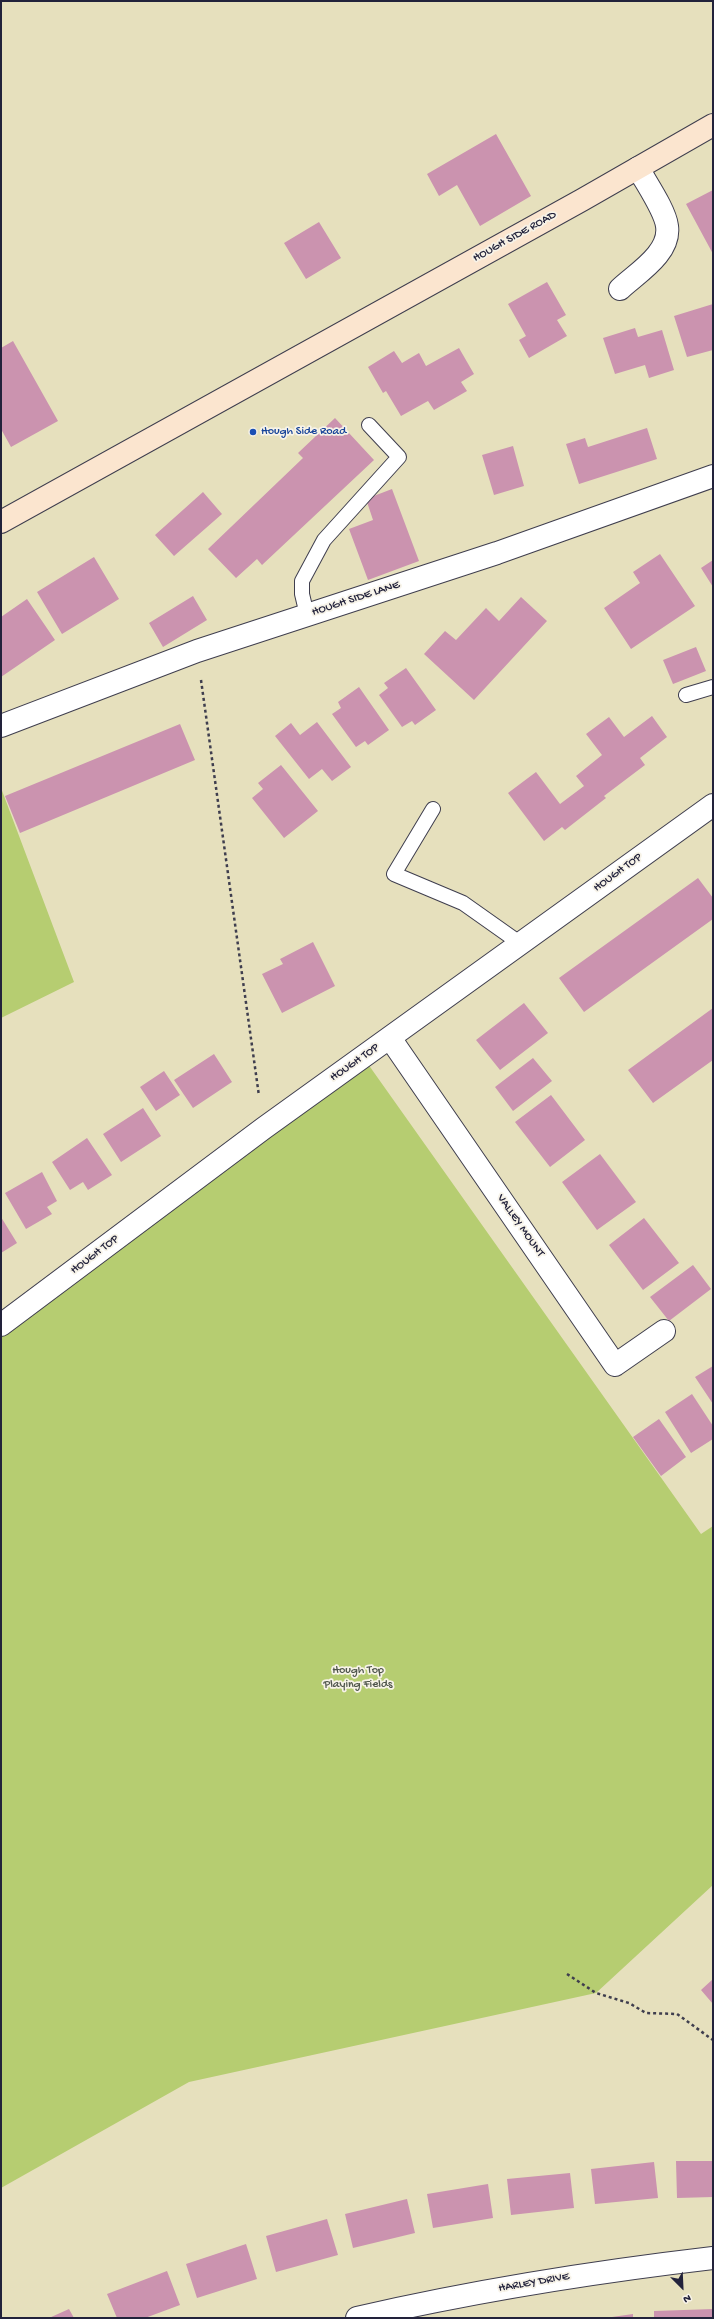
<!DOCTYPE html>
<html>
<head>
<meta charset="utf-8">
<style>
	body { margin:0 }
	#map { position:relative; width:714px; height:2319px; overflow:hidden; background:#e6e0bd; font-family:"Gochi Hand",sans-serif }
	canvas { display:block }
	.frame { position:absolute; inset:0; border:2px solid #22223b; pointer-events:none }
	.north { position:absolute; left:662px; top:2267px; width:40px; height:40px; -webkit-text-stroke:3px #f7f3e8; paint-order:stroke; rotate:156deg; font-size:11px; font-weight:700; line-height:16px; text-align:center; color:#22223b }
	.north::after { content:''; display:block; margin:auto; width:14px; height:18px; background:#22223b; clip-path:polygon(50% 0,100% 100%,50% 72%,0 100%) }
</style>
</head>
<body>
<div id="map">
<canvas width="714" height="2319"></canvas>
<div class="frame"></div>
<div class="north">N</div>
</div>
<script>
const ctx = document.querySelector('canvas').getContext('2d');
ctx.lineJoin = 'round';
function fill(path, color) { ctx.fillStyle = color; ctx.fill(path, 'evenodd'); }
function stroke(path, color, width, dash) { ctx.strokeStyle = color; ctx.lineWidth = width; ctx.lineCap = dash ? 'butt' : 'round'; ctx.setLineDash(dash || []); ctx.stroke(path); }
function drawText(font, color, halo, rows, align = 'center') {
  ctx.font = font + ' "Gochi Hand",sans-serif'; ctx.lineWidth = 3.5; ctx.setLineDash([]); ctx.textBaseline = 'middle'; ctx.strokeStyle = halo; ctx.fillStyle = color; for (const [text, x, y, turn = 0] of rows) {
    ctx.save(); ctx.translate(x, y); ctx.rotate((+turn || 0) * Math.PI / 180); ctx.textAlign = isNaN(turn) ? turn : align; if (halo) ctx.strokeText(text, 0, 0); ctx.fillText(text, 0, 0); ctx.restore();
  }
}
const green = new Path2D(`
	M1 788 74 982 1 1018Z
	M363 1057 701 1534 713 1526V1885L596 1993 189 2082 1 2188V1325Z`);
const building = new Path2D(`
	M496 134 531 196 480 226 457 185 439 196 427 174Z
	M713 190V254L686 204Z
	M319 222 341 258 306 279 284 243Z
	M547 282 566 315 557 320 567 336 529 358 519 340 526 336 508 304Z
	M713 304V350L687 357 674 316Z
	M635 328 638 337 662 330 674 370 649 378 645 365 615 374 603 338Z
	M13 341 58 421 11 447 1 429V348Z
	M459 348 474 374 461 382 467 391 434 410 428 401 401 416 386 391 383 393 368 367 394 351 402 363 419 353 426 366Z
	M335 418 374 460 262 565 257 559 236 578 208 549 303 458 298 453Z
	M647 428 657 459 579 484 566 444 585 438 588 447Z
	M513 446 524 486 494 495 482 455Z
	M392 489 419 561 368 580 349 529 373 520 366 499Z
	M203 492 222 514 174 556 155 535Z
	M660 554 695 606 631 649 604 608 640 583 633 572Z
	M94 557 119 599 62 634 37 592Z
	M713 560V587L701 568Z
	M193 596 207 620 163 647 149 623Z
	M521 597 547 621 474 700 424 654 445 631 456 640 486 608 499 621Z
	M27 599 55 640 1 677V617Z
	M696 647 706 671 673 684 663 660Z
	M406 668 436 710 415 725 412 721 402 727 379 695 388 688 384 683Z
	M359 687 389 730 368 745 365 741 356 747 332 714 341 708 338 702Z
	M652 716 667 737 640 758 645 765 604 796 606 798 565 830 562 827 544 841 508 793 536 772 560 804 584 786 576 776 602 755 586 734 609 717 624 737Z
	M317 722 351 767 332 781 322 769 309 779 275 736 291 723 300 735Z
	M180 724 195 760 20 833 5 796Z
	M281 765 318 811 284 838 252 798 263 789 258 783Z
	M698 878 713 898V919L584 1012 559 978Z
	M313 942 335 986 282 1013 262 974 283 964 280 959Z
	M524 1003 548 1033 500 1070 476 1040Z
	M713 1008V1060L653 1103 628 1070Z
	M214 1054 232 1082 193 1108 174 1080Z
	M533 1058 552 1081 513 1111 495 1087Z
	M164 1071 180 1095 156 1111 140 1087Z
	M551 1095 585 1140 550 1167 515 1122Z
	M143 1108 161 1136 121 1162 103 1134Z
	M87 1138 112 1175 88 1190 83 1182 70 1190 52 1162Z
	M600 1154 636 1202 597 1230 562 1182Z
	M42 1172 57 1201 47 1207 52 1214 26 1229 5 1193Z
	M1 1217 17 1243 1 1253Z
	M644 1218 679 1263 643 1290 609 1245Z
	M693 1265 711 1289 669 1321 650 1297Z
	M713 1366V1404L695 1377Z
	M692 1394 713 1426V1439L691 1453 665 1412Z
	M659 1419 686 1457 661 1476 633 1437Z
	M713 1979V2004L701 1990Z
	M676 2161H713V2197L677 2198Z
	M654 2162 658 2198 595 2204 591 2169Z
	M570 2173 574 2208 511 2215 507 2179Z
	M488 2184 493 2218 433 2228 427 2194Z
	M407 2199 415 2233 353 2248 345 2214Z
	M327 2219 338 2255 276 2272 266 2236Z
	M246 2244 257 2279 197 2298 186 2264Z
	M167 2271 180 2305 145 2318H117L107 2294Z
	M69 2309 74 2318H49Z
	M713 2309V2318H654V2311Z
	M633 2314V2318H612V2317Z`);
const path = new Path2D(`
	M201 680 259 1096
	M567 1974 596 1993 629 2003 646 2013 677 2014 713 2040`);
const service = new Path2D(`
	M307 615 302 594V581L324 540 399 457 369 425
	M686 695 713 687
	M433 809 394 874 463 903 521 944`);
const minor = new Path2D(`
	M620 289C637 273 671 253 667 226 665 210 646 183 638 168
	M1 726 197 651 497 553 713 476
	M390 1038 615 1365 664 1331
	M1 1325 264 1128 713 805
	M357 2318C474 2291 593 2272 713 2258`);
const secondary = new Path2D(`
	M1 522 582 200 713 125`);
const markers = [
	[253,432,4,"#1a4fb4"]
];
const streetNames = [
	["HOUGH SIDE ROAD",515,237,-29],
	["HOUGH SIDE LANE",356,599,-18],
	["HOUGH TOP",618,873,-36],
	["HOUGH TOP",355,1063,-35],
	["VALLEY MOUNT",520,1226,55],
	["HOUGH TOP",95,1255,-37],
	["HARLEY DRIVE",534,2283,-10]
];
const transitNames = [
	["Hough Side Road",261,432]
];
const parkNames = [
	["Hough Top",358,1671],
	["Playing Fields",358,1685]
];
fill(green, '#b6cd71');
fill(building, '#cb93af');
stroke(service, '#3f3e4e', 16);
stroke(minor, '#3f3e4e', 24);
stroke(secondary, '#3f3e4e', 24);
stroke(path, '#3f3e4e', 2.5, [3, 3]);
stroke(service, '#fff', 14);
stroke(minor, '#fff', 22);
stroke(secondary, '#fbe5cf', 22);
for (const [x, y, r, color] of markers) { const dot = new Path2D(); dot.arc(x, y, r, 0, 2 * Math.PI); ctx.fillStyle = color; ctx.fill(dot); stroke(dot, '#f7f3e8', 1.5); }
drawText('12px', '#22223b', '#f7f3e8', streetNames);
drawText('12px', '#164399', '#f7f3e8', transitNames, 'left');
drawText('12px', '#4e554b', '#f7f3e8', parkNames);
</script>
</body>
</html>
